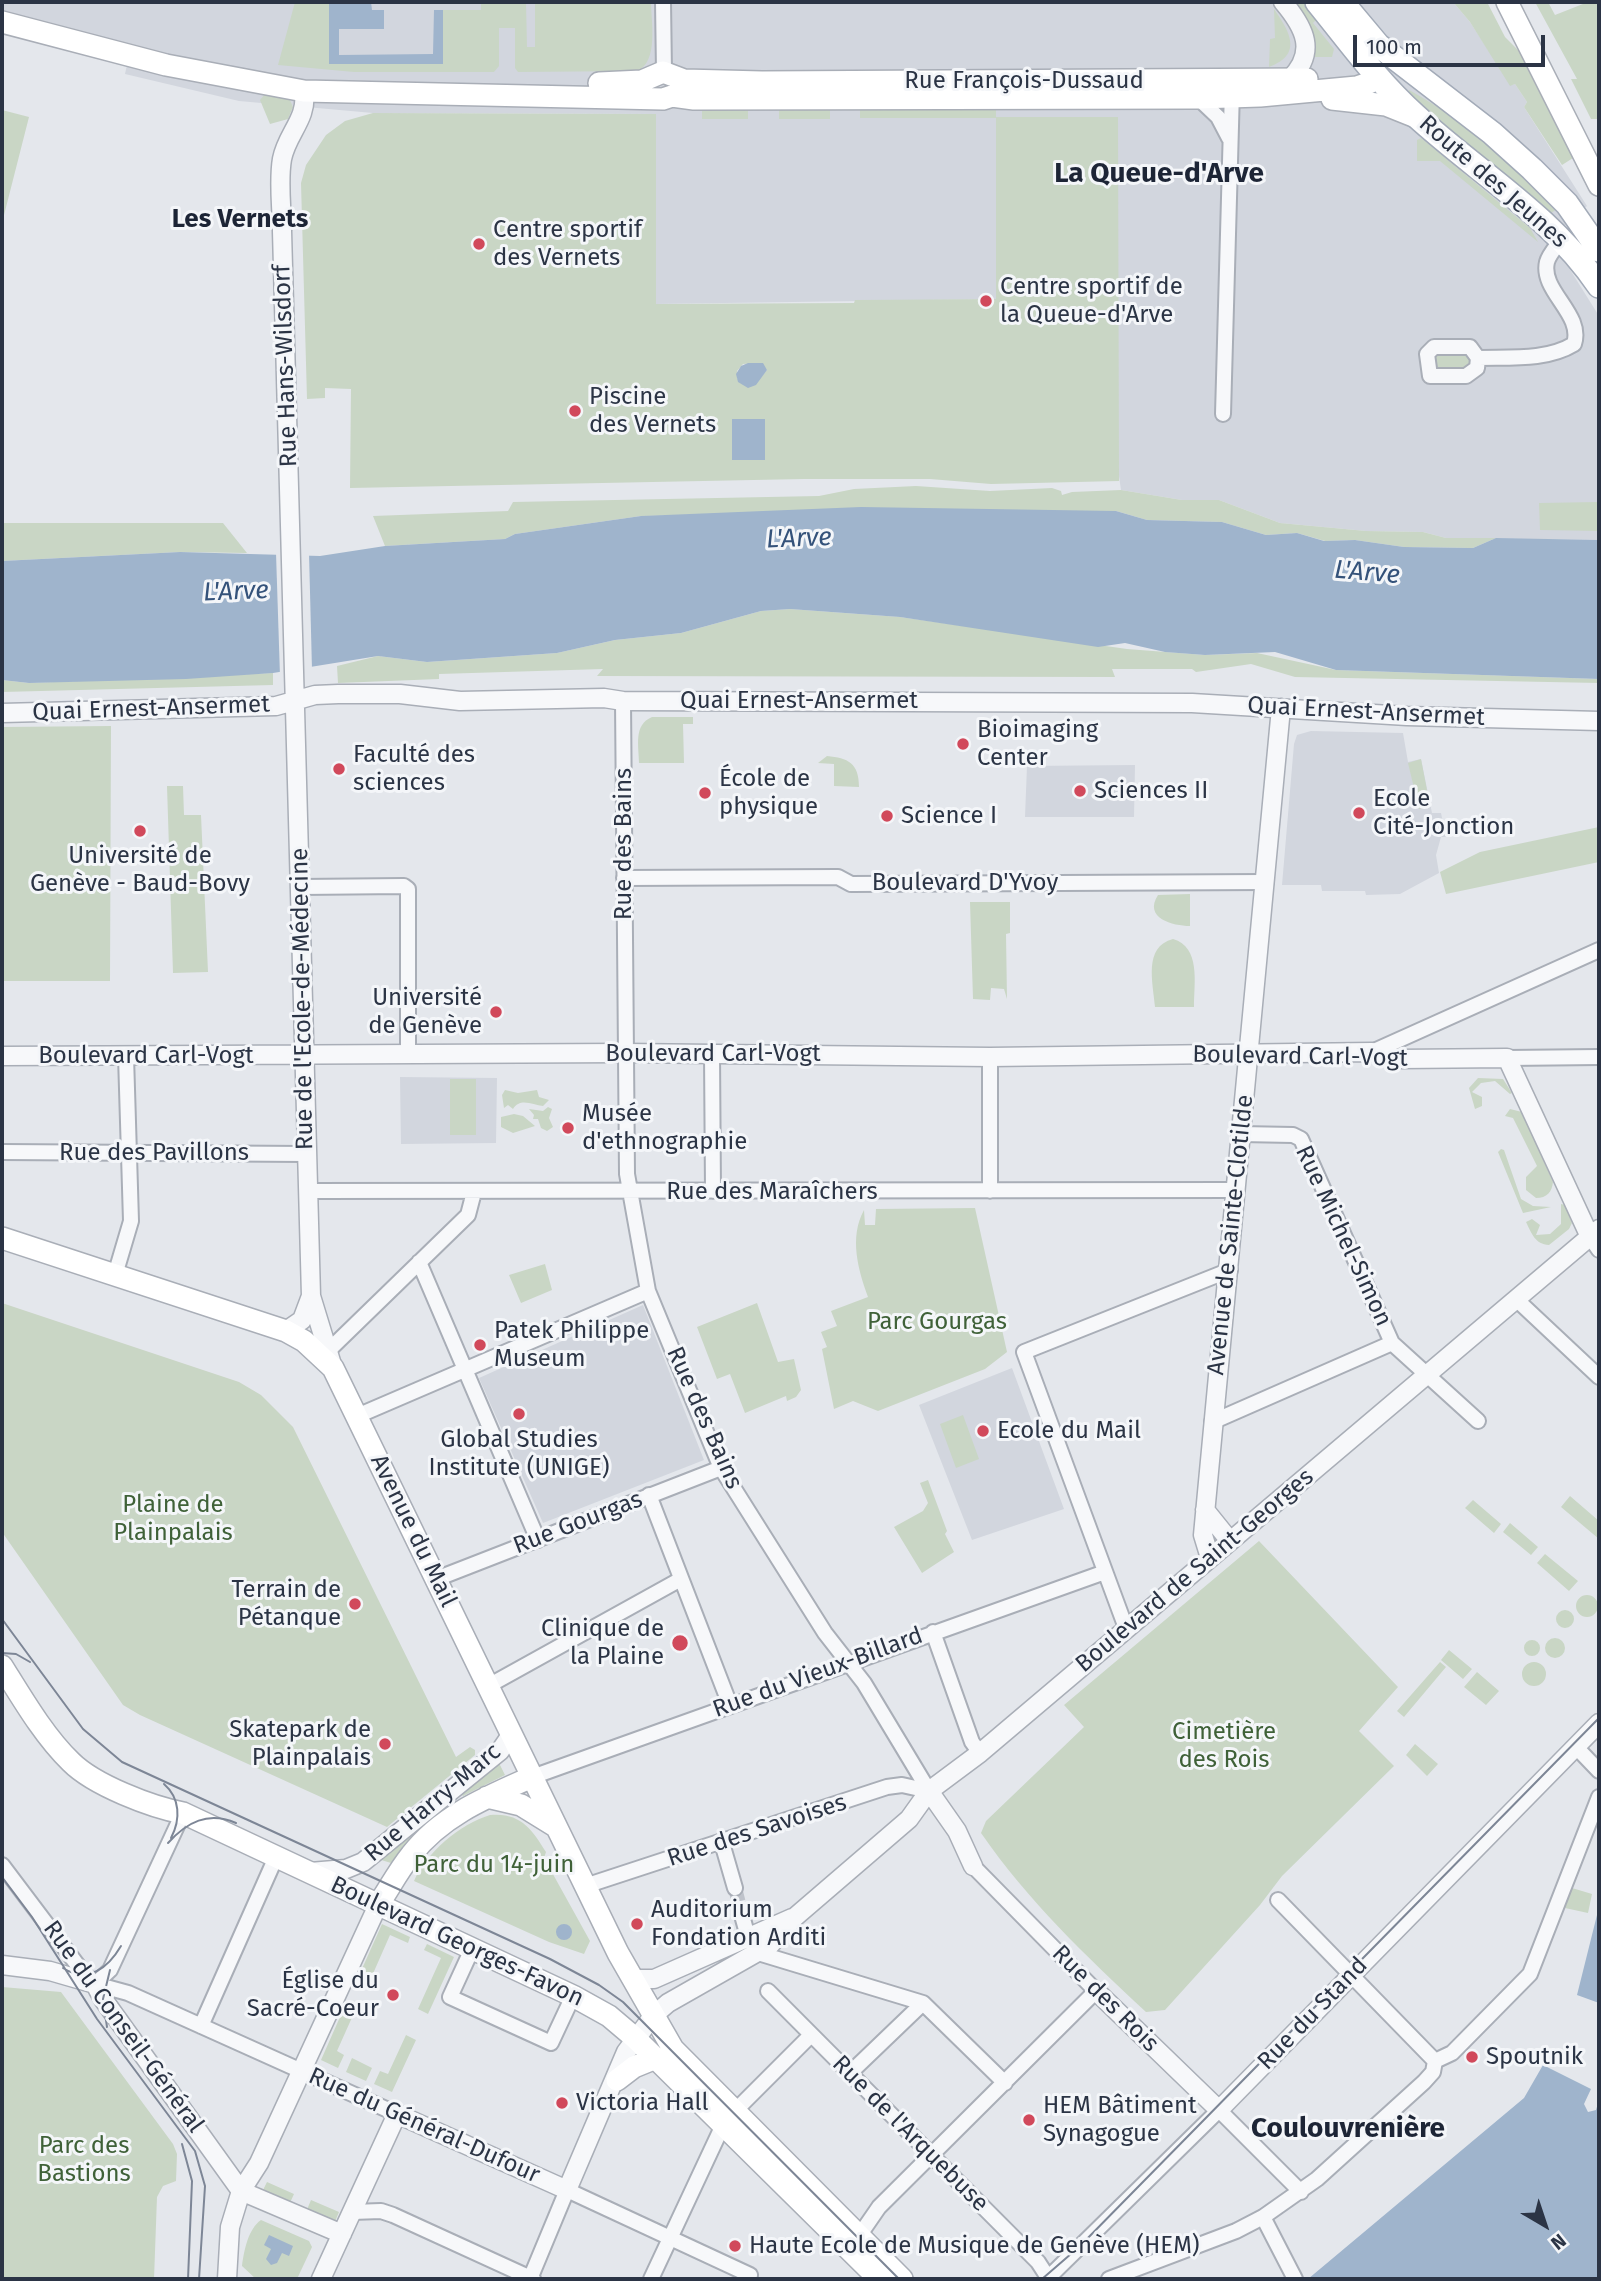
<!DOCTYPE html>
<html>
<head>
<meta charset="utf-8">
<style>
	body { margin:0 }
	#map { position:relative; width:1601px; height:2281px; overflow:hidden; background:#e4e7ec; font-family:"Fira Sans",sans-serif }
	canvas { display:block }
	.frame { position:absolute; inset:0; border:4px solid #2b3445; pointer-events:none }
	.north { position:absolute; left:1510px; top:2190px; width:70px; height:70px; -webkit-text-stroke:5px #f4f6f9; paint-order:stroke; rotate:141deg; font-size:19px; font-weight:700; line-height:28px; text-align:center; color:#2b3445 }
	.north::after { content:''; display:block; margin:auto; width:24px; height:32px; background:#2b3445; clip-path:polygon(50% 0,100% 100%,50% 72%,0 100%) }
	.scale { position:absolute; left:1353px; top:35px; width:192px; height:32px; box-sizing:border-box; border:4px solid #2b3445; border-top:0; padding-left:9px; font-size:21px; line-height:24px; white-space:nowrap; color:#2b3445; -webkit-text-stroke:5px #f4f6f9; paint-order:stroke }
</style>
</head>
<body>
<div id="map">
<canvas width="1601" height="2281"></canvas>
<div class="frame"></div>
<div class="north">N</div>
<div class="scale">100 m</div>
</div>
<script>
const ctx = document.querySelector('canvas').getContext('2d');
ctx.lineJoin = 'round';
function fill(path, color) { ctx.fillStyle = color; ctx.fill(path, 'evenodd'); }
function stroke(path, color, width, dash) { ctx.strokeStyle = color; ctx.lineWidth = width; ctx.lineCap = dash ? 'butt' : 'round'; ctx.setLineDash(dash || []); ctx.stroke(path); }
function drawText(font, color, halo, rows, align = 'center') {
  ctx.font = font + ' "Fira Sans",sans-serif'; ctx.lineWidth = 6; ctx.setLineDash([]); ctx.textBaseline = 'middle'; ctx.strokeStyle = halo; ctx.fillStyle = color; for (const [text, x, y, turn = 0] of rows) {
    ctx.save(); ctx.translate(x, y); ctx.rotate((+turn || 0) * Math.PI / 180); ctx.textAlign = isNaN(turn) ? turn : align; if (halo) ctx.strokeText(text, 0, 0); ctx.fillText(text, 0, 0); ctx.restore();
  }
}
const built = new Path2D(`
	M2 2H1453L1470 22 1511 85 1515 84 1527 102 1524 107 1587 206 1547 241 1569 268 1599 316V540L1446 538 1423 532 1366 531 1280 523 1219 500H1182L1121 490 1118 469 996 118 997 299 656 304 655 114 373 113 239 101 125 74 128 60 2 26Z
	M1311 731 1403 733 1408 762 1421 759 1432 813H1441L1446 837H1441L1436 855 1439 873 1400 894 1366 895 1365 891H1322L1321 885H1282L1294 744 1297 735Z
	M1135 765 1134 817H1025L1027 766Z
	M400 1077 497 1078 496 1143 401 1144Z
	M643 1305 704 1460 543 1523 479 1378Z
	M1012 1368 1064 1509 972 1540 919 1405Z`);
const green = new Path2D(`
	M295 2H329L330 64H443V10H481V2H526L527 47H535V2H651C651 21 659 62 637 71L518 72 515 68V28H499V66L494 72H354L278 65Z
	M1291 2H1304L1317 19 1313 23 1334 49 1332 57H1314L1312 34Z
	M1453 2H1487L1505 37 1526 58 1573 158 1562 165 1524 107 1527 102 1515 84 1510 86 1470 22Z
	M1535 2H1548L1555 15 1588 2H1599V119H1591L1571 79H1577Z
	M1274 9C1289 31 1304 54 1269 67L1270 39 1275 38Z
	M1409 90C1466 121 1511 163 1557 209L1551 213 1407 94Z
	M266 93 288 96 293 107 288 119 270 124 260 100Z
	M996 109V117H1118L1119 481 991 484 930 479H804L350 488 351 389 325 388V398L307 399 301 183 306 165 326 135 345 121 373 113 656 114V304L854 303 855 300 996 299V118H860V110ZM760 363 767 370 760 378 737 379V371L743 364Z
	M2 110 29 117 2 223Z
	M702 110H748V119H702Z
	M779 110H830V119H779Z
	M1421 138 1530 228 1538 242 1440 161H1417V140Z
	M1465 350 1470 356 1468 368 1464 370H1435L1433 354Z
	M916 486 990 491 1052 488 1061 491 1062 495 1072 492 1121 490 1182 500H1219L1280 523 1366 531 1423 532 1446 538H1496L1473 548 1404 547 1355 540 1325 541 1297 533 1266 535 1222 522 1147 520 1116 511 641 516 515 534 505 539 385 546 373 516 508 511 513 502 819 496 854 489Z
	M1599 502V531L1540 530 1539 503Z
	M2 523H223L247 553 180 552 2 561Z
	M790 609 900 617 1127 649 1205 655 1257 653 1336 670 1599 679V683L1295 677 1251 664 1196 672 1192 669H1112L1115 677 597 676 603 669 439 674V679L338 683 337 666 378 656 427 662 557 653 615 640 681 633 761 611Z
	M273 673V685L2 692V680L29 683Z
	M652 717H693V724H683L684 763H639C639 746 633 725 652 717Z
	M111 726 110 981H2V727Z
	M827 756C848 758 859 763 859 787L834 786V764L818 763Z
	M1421 759 1430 806 1419 809 1408 763Z
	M167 786H183L184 815H201L208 972 173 973Z
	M1599 827V862L1446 894 1440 872 1480 852Z
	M1190 894V926C1173 926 1143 918 1158 895Z
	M970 902H1010V933L1006 934 1007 999 1004 989 991 988 990 1000 973 999Z
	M1173 939C1201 947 1194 983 1194 1007H1155C1153 982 1143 947 1173 939Z
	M1478 1078 1503 1079 1512 1093 1510 1094 1495 1081 1481 1083 1472 1092 1482 1097V1106L1475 1109 1469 1088Z
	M450 1079H476V1135H450Z
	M505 1090 518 1093 537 1090 539 1097 549 1100 543 1106C533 1105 520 1097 513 1109L508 1105 504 1108 502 1095Z
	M548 1107 552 1109 549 1118 553 1127 547 1131 541 1128 538 1119H533L534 1115 529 1109 543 1111Z
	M1510 1109 1522 1112 1553 1182C1552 1192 1547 1198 1536 1198L1526 1190V1177L1537 1166 1513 1118 1505 1116Z
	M514 1114 523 1116 535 1126 513 1133 501 1127V1117Z
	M1501 1149 1504 1150 1521 1199 1533 1206 1551 1207 1523 1213 1498 1152Z
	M1561 1204 1565 1205 1572 1223 1569 1229 1549 1245C1535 1244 1532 1234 1526 1222L1532 1219 1540 1225 1536 1235 1550 1234 1561 1224Z
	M975 1208 1007 1352 985 1369 878 1411 853 1401 834 1409 822 1349 827 1347 821 1332 837 1326 831 1311 868 1297C858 1270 849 1237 864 1210L865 1225H875L876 1209Z
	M545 1264 552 1290 521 1303 509 1275Z
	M2 1303 239 1382 261 1395 293 1427 456 1757 470 1747 475 1750V1755L387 1827 140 1715 123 1705 2 1532Z
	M757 1303 778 1362 794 1359 801 1390 796 1397 787 1401 786 1396 745 1413 730 1374 717 1379 697 1327Z
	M963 1415 979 1459 956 1468 940 1424Z
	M928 1480 947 1531 945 1534 954 1552 922 1573 894 1527 923 1511 928 1503 920 1483Z
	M1570 1496 1599 1521V1539L1561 1507Z
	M1473 1500 1501 1524 1494 1533 1465 1508Z
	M1510 1523 1538 1547 1531 1555 1503 1532Z
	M1259 1541 1398 1687 1359 1731 1394 1766 1282 1876 1260 1905 1165 2010 1146 2012C1086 1956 1028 1901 981 1833L986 1821 1084 1727 1064 1705Z
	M1545 1554 1578 1581 1569 1591 1537 1563Z
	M1576 1606a11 11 0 1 1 22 0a11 11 0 1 1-22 0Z
	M1556 1619a9 9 0 1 1 18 0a9 9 0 1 1-18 0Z
	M1545 1648a10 10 0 1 1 20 0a10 10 0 1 1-20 0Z
	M1524 1648a8 8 0 1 1 16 0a8 8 0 1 1-16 0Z
	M1449 1650 1472 1669 1463 1679 1441 1660Z
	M1522 1674a12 12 0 1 1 24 0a12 12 0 1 1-24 0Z
	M1440 1662 1446 1667 1404 1717 1397 1711Z
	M1477 1672 1499 1691 1486 1705 1464 1687Z
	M1415 1744 1438 1764 1427 1776 1406 1755Z
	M499 1763 505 1775 463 1796 459 1792Z
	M490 1815C520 1812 532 1829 546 1852L544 1858 590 1941 584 1954 549 1942 414 1881C427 1852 460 1824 490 1815Z
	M421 1824 423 1826 391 1863 378 1859Z
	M1572 1888 1592 1894 1588 1913 1565 1908Z
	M382 1924 410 1937 408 1943 390 1935 368 1985 357 1980Z
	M427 1944 454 1957 428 2014 418 2009 441 1958 424 1950Z
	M2 1987 61 1992 173 2144 177 2154 176 2181 163 2186 157 2197 154 2279H2Z
	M344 2008 354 2013 337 2051 344 2055 338 2068 321 2060Z
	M406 2035 416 2040 392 2092 374 2084 380 2071 388 2074Z
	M352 2058 372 2068 366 2081 346 2072Z
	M267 2182 294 2194 289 2205 262 2192Z
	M311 2200 339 2212 334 2224 306 2212Z
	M261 2220 309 2241 312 2247 297 2279H256L242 2266C244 2251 248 2229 261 2220Z`);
const water = new Path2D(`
	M329 2H371L372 10H384V29H339V55L433 54 434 10H443V64H329Z
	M748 363H763L767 370 756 385 748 388 738 382 736 374 741 366Z
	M732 419H765V460H732Z
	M861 507 1116 511 1147 520 1222 522 1266 535 1297 533 1324 541 1355 540 1404 547 1473 548 1496 538 1599 540V679L1336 670 1275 652 1205 655 1165 652 1125 643 1098 647 900 617 790 609 761 611 681 633 615 640 557 653 427 662 378 656 273 673 186 679 29 683 2 680V561L180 552 320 556 385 546 505 539 515 534 641 516Z
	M1599 1907V2003L1577 1995Z
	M556 1932a8 8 0 1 1 16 0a8 8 0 1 1-16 0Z
	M1543 2065 1591 2089 1584 2104 1588 2112 1596 2110 1599 2100V2279H1308L1524 2098Z
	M269 2235 293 2246 289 2256 282 2253 277 2263 271 2265 266 2259 271 2249 264 2245Z`);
const pier = new Path2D(`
	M276 553H309L312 670 280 676Z`);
const minorTunnel = new Path2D(`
	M735 1888 743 1919`);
const minor = new Path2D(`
	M663 2 664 72
	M1198 98 1218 117 1229 138
	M1434 347H1470L1478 358 1477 368 1466 376H1430L1427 354Z
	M1478 358C1509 357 1546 361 1574 344 1584 314 1540 291 1547 262 1549 254 1557 246 1562 239
	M1223 414 1232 90
	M623 701 627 1174 648 1291 721 1468 825 1633 864 1683 929 1791
	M624 878 838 877 851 884 1266 882
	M300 887 404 886 408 889V1055
	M1372 1052 1599 950
	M712 1054 713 1191
	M990 1057V1191
	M1507 1058 1599 1057
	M1241 1134 1293 1135 1301 1139 1392 1343 1478 1421
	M2 1152 306 1154
	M308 1191 1236 1190
	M1590 1237 1599 1250
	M419 1262 538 1540
	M115 1275 131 1221 126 1056
	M1517 1300 1599 1377
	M327 1352 468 1215 474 1192
	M357 1416 648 1291
	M1212 1422 1392 1343
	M649 1495 730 1705
	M436 1579 721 1468
	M1126 1628 1024 1352 1230 1270
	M933 1632 972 1742 980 1753
	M488 1686 681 1579
	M1576 1747 1599 1771
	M532 1777 1105 1572
	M722 1843 735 1888
	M2 1865 85 1975 95 1984 128 1993 397 2114
	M585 1886 887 1787 902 1785 929 1791
	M1278 1900 1435 2061
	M743 1919 748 1937
	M472 1949 450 1997 551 2043 573 1996
	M758 1953 923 2003 1005 2083
	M95 1984 110 1970 183 1813
	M768 1991 1038 2262 1049 2279
	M201 2026 276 1857
	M1435 2061 1452 2053 1530 1974 1599 1797
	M850 2073 923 2003
	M734 2112 811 2035
	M352 2212 381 2211 393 2215 533 2279
	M1263 2217 1295 2279
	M859 2236 879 2207 1096 1991 973 1866
	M530 2279 567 2190 750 2275
	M651 2279 723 2125
	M1047 2279 1219 2110 1301 2192
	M1109 2279 1236 2231 1263 2217 1317 2179 1424 2082 1433 2072 1435 2061`);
const tertiary = new Path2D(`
	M1283 2C1305 28 1317 52 1290 79
	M304 91C308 119 287 133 282 159 278 182 282 208 282 231L311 1296 333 1368
	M2 713 276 706 315 695 338 694H400L460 701 604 698 623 701 1192 703 1407 716 1599 721
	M2 1056 624 1053 990 1057 1372 1052 1400 1059 1507 1058 1590 1237
	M286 1331 302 1320 311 1296
	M1205 1510 1230 1541
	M1210 1558 1203 1535 1281 708
	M929 1791 957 1831 973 1866
	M310 1872 346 1869 363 1862 500 1751 511 1735
	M2 1965 50 1971 95 1984 103 1999 241 2191
	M632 1979H654L792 1918
	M1096 1991 1219 2110 1599 1723
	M241 2191 342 2234
	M227 2279 230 2227 241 2191 259 2163 378 1905
	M321 2279 397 2114 567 2190 626 2052 653 2016 668 2003 770 1945 795 1917 909 1819 929 1791 980 1753 1599 1229`);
const secondary = new Path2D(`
	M1507 2 1599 185
	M2 22 166 65 304 91 663 99 672 96 694 99 1198 98 1260 96 1357 87 1369 83 1377 75
	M599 83 642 81 663 72 684 80 762 82 1307 79
	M1332 99 1386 105 1416 117
	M2 1238 286 1331 304 1341 333 1368 618 1953 673 2049 902 2279
	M2 1666C22 1698 44 1736 71 1762 94 1785 151 1807 183 1813L573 1996 609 2016 635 2038 879 2279
	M487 1797 521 1805 555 1826
	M378 1905C389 1889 398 1871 411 1855 442 1815 487 1797 532 1777
	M617 2080 634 2067 656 2058`);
const primary = new Path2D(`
	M1317 2C1348 40 1378 82 1415 115 1478 173 1551 215 1599 286
	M1342 2 1378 45 1492 133 1532 169 1567 204 1599 250`);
const tram = new Path2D(`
	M2 1619 83 1729 122 1762 550 1959 599 1985 623 2002 899 2279
	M2 1653 16 1654 30 1662
	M164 1784C180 1798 181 1819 171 1838
	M168 1843C187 1822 208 1811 236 1823
	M2 1877 32 1917 97 2019 195 2151 205 2186 199 2279
	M63 1968C88 1984 108 1968 121 1946
	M107 2027 103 1999 110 1970
	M182 2144 192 2181 188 2279
	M1042 2279 1079 2247 1599 1718`);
const markers = [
	[479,244,7,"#d1495b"],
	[986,301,7,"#d1495b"],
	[575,411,7,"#d1495b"],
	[963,744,7,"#d1495b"],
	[339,769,7,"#d1495b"],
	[1080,791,7,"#d1495b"],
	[705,793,7,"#d1495b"],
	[1359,813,7,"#d1495b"],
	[887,816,7,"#d1495b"],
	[140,831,7,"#d1495b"],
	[496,1012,7,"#d1495b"],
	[568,1128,7,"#d1495b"],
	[480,1345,7,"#d1495b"],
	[519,1414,7,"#d1495b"],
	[983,1431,7,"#d1495b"],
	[355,1604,7,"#d1495b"],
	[680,1643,9,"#d1495b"],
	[385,1744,7,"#d1495b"],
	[637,1924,7,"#d1495b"],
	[393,1995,7,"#d1495b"],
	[1472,2057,7,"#d1495b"],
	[562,2103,7,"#d1495b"],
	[1029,2120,7,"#d1495b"],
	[735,2246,7,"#d1495b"]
];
const streetNames = [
	["Rue François-Dussaud",1024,81],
	["Route des Jeunes",1493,182,41],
	["Rue Hans-Wilsdorf",286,366,-92],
	["Quai Ernest-Ansermet",799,701],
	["Quai Ernest-Ansermet",151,709,-2],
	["Quai Ernest-Ansermet",1366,712,3],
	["Rue des Bains",624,844,-90],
	["Boulevard D'Yvoy",965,883],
	["Rue de l'Ecole-de-Médecine",303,999,-91],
	["Boulevard Carl-Vogt",713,1054],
	["Boulevard Carl-Vogt",146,1056],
	["Boulevard Carl-Vogt",1300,1057,1],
	["Rue des Pavillons",154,1153],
	["Rue des Maraîchers",772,1192],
	["Avenue de Sainte-Clotilde",1231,1235,-84],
	["Rue Michel-Simon",1343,1236,65],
	["Rue des Bains",704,1418,66],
	["Rue Gourgas",578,1523,-21],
	["Avenue du Mail",413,1531,64],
	["Boulevard de Saint-Georges",1195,1571,-40],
	["Rue du Vieux-Billard",818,1673,-20],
	["Rue Harry-Marc",433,1803,-40],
	["Rue des Savoises",757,1831,-18],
	["Boulevard Georges-Favon",457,1942,25],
	["Rue des Rois",1105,1999,45],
	["Rue du Stand",1313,2014,-46],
	["Rue du Conseil-Général",123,2027,54],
	["Rue du Général-Dufour",424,2126,24],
	["Rue de l'Arquebuse",910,2134,45]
];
const poiNames = [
	["Centre sportif",493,230],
	["des Vernets",493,258],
	["Centre sportif de",1000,287],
	["la Queue-d'Arve",1000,315],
	["Piscine",589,397],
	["des Vernets",589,425],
	["Bioimaging",977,730],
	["Center",977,758],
	["Faculté des",353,755],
	["sciences",353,783],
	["École de",719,779],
	["physique",719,807],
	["Sciences II",1094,791],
	["Ecole",1373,799],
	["Cité-Jonction",1373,827],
	["Science I",901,816],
	["Université de",140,856,"center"],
	["Genève - Baud-Bovy",140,884,"center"],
	["Université",482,998,"right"],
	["de Genève",482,1026,"right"],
	["Musée",582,1114],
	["d'ethnographie",582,1142],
	["Patek Philippe",494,1331],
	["Museum",494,1359],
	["Ecole du Mail",997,1431],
	["Global Studies",519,1440,"center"],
	["Institute (UNIGE)",519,1468,"center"],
	["Terrain de",341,1590,"right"],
	["Pétanque",341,1618,"right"],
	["Clinique de",664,1629,"right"],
	["la Plaine",664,1657,"right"],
	["Skatepark de",371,1730,"right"],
	["Plainpalais",371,1758,"right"],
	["Auditorium",651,1910],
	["Fondation Arditi",651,1938],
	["Église du",379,1981,"right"],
	["Sacré-Coeur",379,2009,"right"],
	["Spoutnik",1486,2057],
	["Victoria Hall",576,2103],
	["HEM Bâtiment",1043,2106],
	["Synagogue",1043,2134],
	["Haute Ecole de Musique de Genève (HEM)",749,2246]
];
const parkNames = [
	["Parc Gourgas",937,1322],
	["Plaine de",173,1505],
	["Plainpalais",173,1533],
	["Cimetière",1224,1732],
	["des Rois",1224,1760],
	["Parc du 14-juin",494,1865],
	["Parc des",84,2146],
	["Bastions",84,2174]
];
const neighbourhoodNames = [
	["Les Vernets",240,220]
];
const waterNames = [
	["L'Arve",799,539,-2],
	["L'Arve",1367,573,5],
	["L'Arve",236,592,-2]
];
const quarterNames = [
	["La Queue-d'Arve",1159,174],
	["Coulouvrenière",1348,2129]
];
fill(built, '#d2d6de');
fill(green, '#c9d6c5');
fill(water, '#9fb4cc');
fill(pier, '#e4e7ec');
stroke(minorTunnel, '#bfc3cb', 14, [14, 7]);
stroke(minor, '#a9aeb7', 18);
stroke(tertiary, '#a9aeb7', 21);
stroke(secondary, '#a9aeb7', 24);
stroke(primary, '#a3abb8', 26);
stroke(minor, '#f7f8fa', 14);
stroke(tertiary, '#f7f8fa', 18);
stroke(secondary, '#fff', 21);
stroke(primary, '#fff', 23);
stroke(tram, '#7d8696', 2);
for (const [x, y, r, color] of markers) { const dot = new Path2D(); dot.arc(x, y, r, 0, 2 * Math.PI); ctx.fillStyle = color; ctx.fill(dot); stroke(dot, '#f4f6f9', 2.5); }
drawText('24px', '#2b3445', '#f4f6f9', streetNames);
drawText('24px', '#2b3445', '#f4f6f9', poiNames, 'left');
drawText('24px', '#3f6138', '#f4f6f9', parkNames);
drawText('bold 26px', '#1d2536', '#f4f6f9', neighbourhoodNames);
drawText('italic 26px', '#34527a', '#f4f6f9', waterNames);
drawText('bold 28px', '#1d2536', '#f4f6f9', quarterNames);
</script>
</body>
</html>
